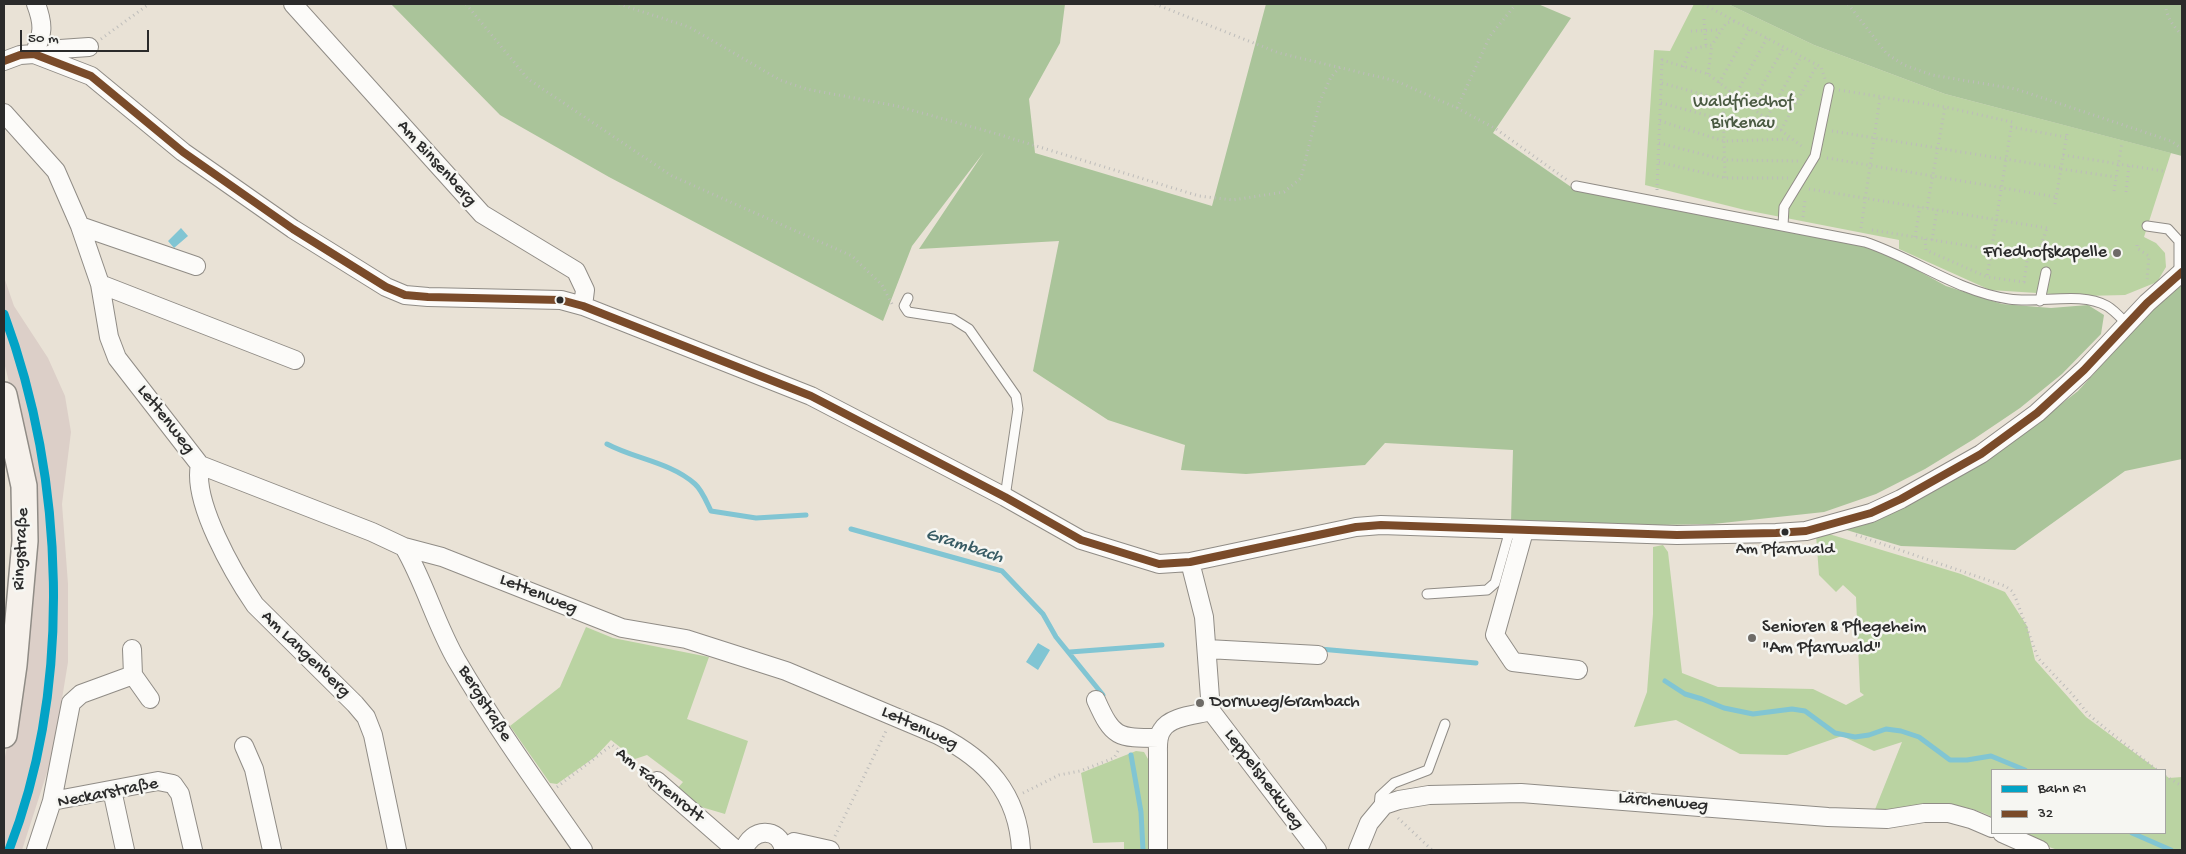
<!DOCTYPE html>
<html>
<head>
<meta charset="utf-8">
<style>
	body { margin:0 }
	#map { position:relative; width:2186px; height:854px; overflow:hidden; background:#e9e2d6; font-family:"Gochi Hand",sans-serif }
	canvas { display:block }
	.frame { position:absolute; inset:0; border:5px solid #2b2b2b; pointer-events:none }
	.legend { position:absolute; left:1991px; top:769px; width:175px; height:65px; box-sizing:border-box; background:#f6f6f2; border:1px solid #a5a5a2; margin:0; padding:6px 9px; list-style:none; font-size:15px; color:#2b2b2b }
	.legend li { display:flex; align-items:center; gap:10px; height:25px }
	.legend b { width:25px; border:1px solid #a5a5a2 }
	.scale { position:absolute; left:20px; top:30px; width:129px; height:22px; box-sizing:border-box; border:2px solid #2b2b2b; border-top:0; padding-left:6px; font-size:15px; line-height:18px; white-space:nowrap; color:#2b2b2b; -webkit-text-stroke:4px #f6f6f2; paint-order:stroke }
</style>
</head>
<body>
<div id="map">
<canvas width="2186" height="854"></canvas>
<div class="frame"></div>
<ul class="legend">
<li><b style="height:6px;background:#02a3c6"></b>Bahn R1</li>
<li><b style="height:6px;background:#7a4b2a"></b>32</li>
</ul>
<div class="scale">50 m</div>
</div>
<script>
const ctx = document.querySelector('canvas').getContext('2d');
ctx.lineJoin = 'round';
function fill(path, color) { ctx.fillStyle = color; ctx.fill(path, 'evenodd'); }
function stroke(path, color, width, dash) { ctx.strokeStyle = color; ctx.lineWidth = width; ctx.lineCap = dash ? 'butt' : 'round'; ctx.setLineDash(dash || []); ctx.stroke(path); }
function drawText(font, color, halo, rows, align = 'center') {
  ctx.font = font + ' "Gochi Hand",sans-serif'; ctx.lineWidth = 5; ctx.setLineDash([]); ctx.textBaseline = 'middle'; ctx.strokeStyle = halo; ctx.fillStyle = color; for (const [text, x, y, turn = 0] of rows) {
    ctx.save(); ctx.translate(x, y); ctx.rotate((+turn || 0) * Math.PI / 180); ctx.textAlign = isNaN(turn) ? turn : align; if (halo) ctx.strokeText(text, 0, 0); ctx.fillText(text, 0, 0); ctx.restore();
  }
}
const industrial = new Path2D(`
	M4 277 14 306 48 358 65 396 71 432 62 504 68 584V662L53 754 22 850H4V762L25 655 29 463 4 362Z`);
const green = new Path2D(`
	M1694 4H1728L1814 45 1945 94 2171 153 2144 237 2156 243 2165 253 2166 267 2157 282 2125 295 2084 296 1990 290 1899 249V240L1745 210 1645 185 1654 50 1670 51Z
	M1829 534 1961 574 2005 592 2027 626 2035 660 2086 717 2158 770H1992V817C1954 797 1915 806 1874 812L1902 742 1874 751 1842 736 1787 755 1740 754 1676 720 1634 727 1647 692 1653 614V547L1663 545 1668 552 1682 673 1718 687 1813 689 1846 705 1864 695 1860 692 1856 597 1843 585 1836 592 1819 575 1816 535Z
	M586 627 613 638 709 657 687 719 748 741 725 814 698 806 676 790 683 782 647 755 635 759 611 740 595 757 557 784 550 783 510 726 560 687Z
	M1136 751 1144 752 1148 759 1149 850H1124V842L1093 843 1081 773Z
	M2165 775 2169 778 2182 777V850H2096C2084 847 2073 852 2060 850 2049 849 2034 838 2024 833H2165Z`);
const forest = new Path2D(`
	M391 4H1065L1060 43 1029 99 1035 153 1212 206 1266 4H1538L1571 18 1493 133 1574 189 1875 247 1946 286 2002 304 2051 308 2088 305 2104 315 2101 334 2062 374 2020 408 1974 439 1925 469 1876 494 1824 512 1713 524 1656 525 1511 522 1513 450 1385 443 1365 465 1246 474 1181 470 1185 445 1108 420 1033 371 1059 241 919 249 984 152 912 246 883 321 609 177 500 115Z
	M1728 4H2182V156L1945 94 1814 45Z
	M2182 283V459L2125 471 2015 550 1901 546 1843 529 2033 426 2078 391 2165 296Z`);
const water = new Path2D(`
	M181 228 188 236 174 248 168 241Z
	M1038 643 1050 650 1038 670 1026 662Z`);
const stream = new Path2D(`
	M607 444C635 459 670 462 695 484 702 490 707 503 711 511L756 518 806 515
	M851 529 1002 571 1043 614 1056 637 1103 695
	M1320 649 1476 663
	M1070 652 1162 645
	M1665 681 1685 694 1702 699 1724 708 1753 714 1792 709 1805 711 1835 733 1855 737 1869 735 1886 729 1901 731 1919 737 1950 760H1967L1991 756 2025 770
	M1131 755 1141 812 1143 850
	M2132 833 2171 850`);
const path = new Path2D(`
	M466 4 528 79 672 176 852 256 882 285 892 304
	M619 4 689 27 780 80 806 89 897 106 994 133 1199 196 1233 200 1284 192 1301 178 1320 101 1331 77 1340 67
	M1155 4 1279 53 1396 81 1457 108 1496 129 1567 180
	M1703 4 1821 67 1825 79
	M1848 4 1887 54 1904 65 1932 75 2016 89 2171 141 2182 149
	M2166 4C2165 16 2174 27 2182 35
	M1704 19 1706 46
	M1691 31 1719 30
	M101 39 149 4
	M1683 67 1690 49 1712 45 1726 23 1735 21
	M1708 74 1712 45
	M1662 83 1723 100 1725 178
	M1719 83 1750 28
	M1839 90 1945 107 2012 122 1987 277
	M1735 96 1767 38
	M1723 100 1729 91
	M1661 103 1724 120 1766 119 1801 57
	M1750 107 1784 47
	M1457 108 1490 36 1516 4
	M1660 121 1724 141 1792 139
	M2011 127 2066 137
	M1781 130 1817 65
	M1832 131 2061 168
	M1659 143 1725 160 1798 161
	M2063 155 2163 171
	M1827 158 2056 197
	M1659 162 1725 178H1788
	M2061 169 2116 177
	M1809 189 2047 228 2048 226
	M1657 190 1662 60 1708 74 1804 148
	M2114 191 2122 142
	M2126 192 2129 165
	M2055 204 2067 134
	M1927 208 1945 107
	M1803 217 1805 199
	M1861 228 1880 98
	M1872 230 2037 257 2047 228
	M1915 237 1920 207
	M1925 239 1926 250 1987 277 2024 282 2028 255
	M1932 240 1937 210
	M2137 245V248L2149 256 2147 279
	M2039 251 2051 253 2049 261
	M1856 535 2005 586 2012 591 2016 599 2038 658 2072 694 2089 715 2157 770
	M2165 776 2182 786
	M557 787 612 745 645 771
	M1023 793 1059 775 1080 771 1114 758 1118 751
	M1398 818 1432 850
	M835 836 886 731`);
const lane = new Path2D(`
	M1576 186 1865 242C1914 258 1958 292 2009 299 2040 304 2080 291 2107 306 2114 310 2121 318 2127 324
	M1783 226 1784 207 1815 156 1829 88
	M2147 226 2168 229 2179 241V275
	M908 298 904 306 908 312 953 319 969 329 1016 396 1018 409 1005 497
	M2040 301 2046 272
	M1427 594 1487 590 1495 583 1510 530
	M1379 807 1380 796 1394 783 1428 770 1445 724`);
const street = new Path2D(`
	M293 4 482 214 576 271 585 290 583 306
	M34 54C43 34 44 25 36 4
	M47 57 60 49 89 47
	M4 61 20 55 34 54 91 76 183 152 293 229 386 287 405 295 428 297 561 300 583 306 811 396 1005 497 1081 540 1159 564 1190 562 1356 527 1381 525 1677 535 1776 533 1806 531 1871 513 1901 499 1981 454 2037 413 2084 370 2147 303 2182 272
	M4 113 56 171 80 226 100 284 109 337 117 358 200 465 372 532 404 547 442 557 622 628 686 639 786 671 938 735C987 760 1018 793 1021 850
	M80 226 196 266
	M100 284 295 360
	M200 465C192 502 234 574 255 605L355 704 366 717 373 735 397 850
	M1524 531 1495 635 1513 662 1578 670
	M404 547C425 583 436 625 457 661 495 726 540 788 583 850
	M1190 562 1204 617 1211 711 1317 850
	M1207 649 1318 655
	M133 675 150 699
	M1096 700C1113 738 1117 738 1159 738
	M244 746 254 769 272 850
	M657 781 736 850
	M112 790 125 850
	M52 801 71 703 81 694 133 675 132 649
	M2002 833 2040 850
	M784 848 794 842 830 850
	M36 850 52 801 158 781 173 784 180 794 193 850
	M744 850C751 828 779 826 784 850
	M1158 850V754C1158 746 1157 737 1162 730 1170 716 1197 715 1211 711
	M1358 850 1369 823 1384 805 1399 800 1429 795 1521 793 1828 817 1887 819 1924 813H1949L1971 819 1992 828`);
const secondary = new Path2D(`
	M4 395 24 486 25 541 14 665 4 735`);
const rail = new Path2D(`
	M9 850C34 785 44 718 51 649`);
const bus1 = new Path2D(`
	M4 61 20 55 34 54 91 76 183 152 293 229 386 287 405 295 428 297 561 300 583 306 811 396 1005 497 1081 540 1159 564 1190 562 1356 527 1381 525 1677 535 1776 533 1806 531 1871 513 1901 499 1981 454 2037 413 2084 370 2147 303 2182 272`);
const rail1 = new Path2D(`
	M4 314C65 479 73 685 9 850`);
const markers = [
	[2117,253,5,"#6e6b67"],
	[560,300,4.5,"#2b2b2b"],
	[1785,532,4.5,"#2b2b2b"],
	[1752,638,5,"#6e6b67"],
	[1200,703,5,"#6e6b67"]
];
const busNames = [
	["Am Pfarrwald",1785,550]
];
const parkNames = [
	["Waldfriedhof",1743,103],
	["Birkenau",1743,124]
];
const streetNames = [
	["Am Binsenberg",436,164,48],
	["Lettenweg",165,420,52],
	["Ringstraße",22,549,-87],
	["Lettenweg",538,595,22],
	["Am Langenberg",305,655,44],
	["Bergstraße",484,704,58],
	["Lettenweg",919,729,25],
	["Leppelsheckweg",1263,780,53],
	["Am Farrenrott",659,786,39],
	["Neckarstraße",108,794,-11],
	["Lärchenweg",1663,803,5]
];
const poiNames = [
	["Friedhofskapelle",2107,253,"right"],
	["Senioren & Pflegeheim",1762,628],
	["\"Am Pfarrwald\"",1762,649],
	["Dornweg/Grambach",1210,703]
];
const waterNames = [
	["Grambach",964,547,18]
];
fill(industrial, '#dccfc8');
fill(green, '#bad3a2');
fill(forest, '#aac49a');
fill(water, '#81c5d3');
stroke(stream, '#81c5d3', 5);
stroke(lane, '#908c86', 11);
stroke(street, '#908c86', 20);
stroke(secondary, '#908c86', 28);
stroke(path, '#bdbcba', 3, [1, 4]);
stroke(lane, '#fcfbf9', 9);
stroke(street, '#fcfbf9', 18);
stroke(secondary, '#f6f1eb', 25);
stroke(rail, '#b3b2b1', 4);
stroke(bus1, '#7a4b2a', 8);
stroke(rail1, '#02a3c6', 9);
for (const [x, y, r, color] of markers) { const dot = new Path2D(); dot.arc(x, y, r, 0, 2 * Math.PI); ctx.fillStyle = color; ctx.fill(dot); stroke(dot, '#f6f6f2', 2); }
drawText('17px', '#2b2b2b', '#f6f6f2', busNames);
drawText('18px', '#4a5a42', '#f6f6f2', parkNames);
drawText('18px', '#2b2b2b', '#f6f6f2', streetNames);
drawText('18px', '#2b2b2b', '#f6f6f2', poiNames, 'left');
drawText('italic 19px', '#395c65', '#f6f6f2', waterNames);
</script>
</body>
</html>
